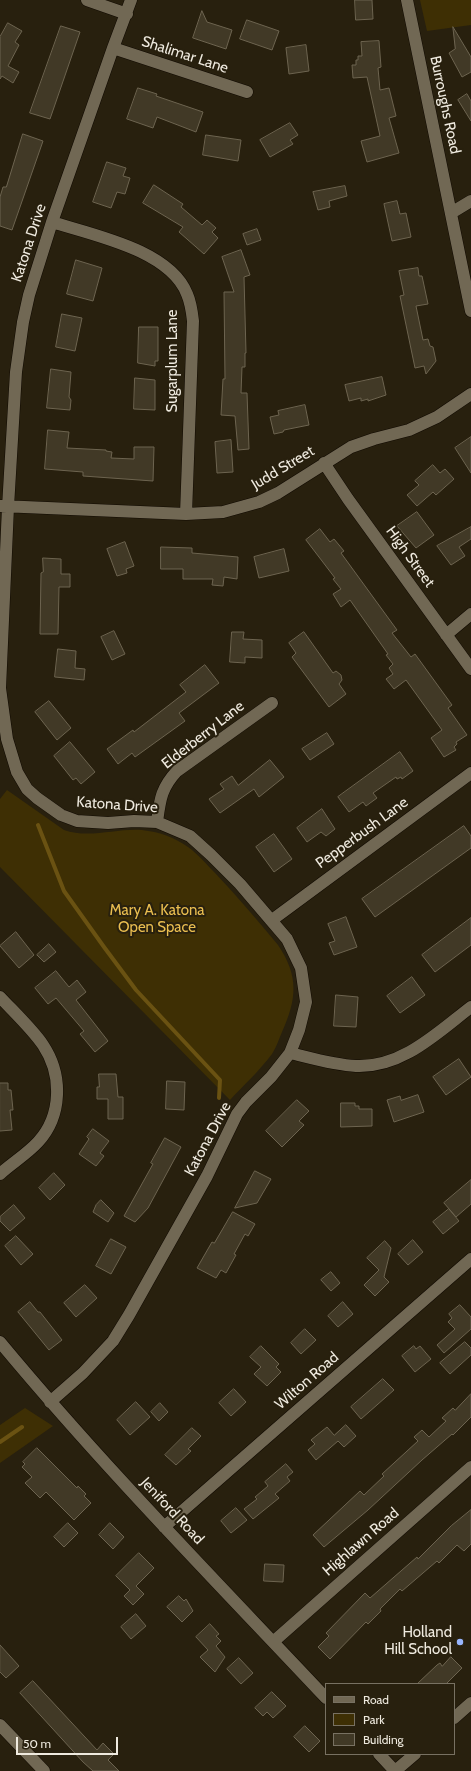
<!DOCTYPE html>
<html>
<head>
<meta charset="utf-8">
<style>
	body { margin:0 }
	#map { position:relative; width:471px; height:1771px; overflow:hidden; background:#28200e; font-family:Cabin,sans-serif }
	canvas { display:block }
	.legend { position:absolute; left:325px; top:1683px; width:130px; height:72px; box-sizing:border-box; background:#28200e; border:1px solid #787162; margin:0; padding:5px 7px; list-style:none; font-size:12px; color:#efeadf }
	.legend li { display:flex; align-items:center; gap:8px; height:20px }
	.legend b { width:20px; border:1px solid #787162 }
	.scale { position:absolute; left:16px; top:1737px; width:102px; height:18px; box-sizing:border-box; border:2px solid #efeadf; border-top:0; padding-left:5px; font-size:12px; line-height:14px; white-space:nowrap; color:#efeadf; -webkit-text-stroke:3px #28200e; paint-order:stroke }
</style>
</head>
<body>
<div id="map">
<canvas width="471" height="1771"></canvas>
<ul class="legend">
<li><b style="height:5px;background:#716854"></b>Road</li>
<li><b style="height:11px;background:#3e2f04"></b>Park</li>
<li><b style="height:11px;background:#413926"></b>Building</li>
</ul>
<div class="scale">50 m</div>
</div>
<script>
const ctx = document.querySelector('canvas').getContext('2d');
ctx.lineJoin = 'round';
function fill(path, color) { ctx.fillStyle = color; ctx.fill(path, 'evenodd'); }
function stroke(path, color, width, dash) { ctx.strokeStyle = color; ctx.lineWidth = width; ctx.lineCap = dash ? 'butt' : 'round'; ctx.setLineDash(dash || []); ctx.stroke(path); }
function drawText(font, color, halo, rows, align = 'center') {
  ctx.font = font + ' Cabin,sans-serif'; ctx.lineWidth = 4; ctx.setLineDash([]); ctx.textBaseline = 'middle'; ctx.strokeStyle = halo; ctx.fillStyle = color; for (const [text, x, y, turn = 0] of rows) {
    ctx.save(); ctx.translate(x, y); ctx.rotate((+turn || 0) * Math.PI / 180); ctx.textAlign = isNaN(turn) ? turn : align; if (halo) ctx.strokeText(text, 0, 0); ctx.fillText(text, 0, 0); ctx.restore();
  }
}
const green = new Path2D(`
	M420 0H471V25L427 31Z
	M7 790 64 830C89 839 117 828 142 830 159 832 174 837 188 847 198 854 207 865 216 874 238 897 258 921 278 945 299 976 297 999 282 1032 279 1039 276 1048 272 1054 260 1070 244 1085 230 1100L0 867V799Z
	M25 1408 53 1426 0 1463V1425Z`);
const stream = new Path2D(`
	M38 825 64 891 104 947 136 990 220 1080 219 1098
	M0 1442 22 1427`);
const building = new Path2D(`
	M355 0H372L373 19 356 20Z
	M202 11 207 22 232 30 226 49 193 38Z
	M247 20 279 31 272 50 240 39Z
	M8 23 22 31 15 42 19 45 8 66 19 72 13 83 2 76 0 79V37Z
	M61 26 80 32 50 119 30 113Z
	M453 27 471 57V72L462 77 449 53 455 49Z
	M379 41 381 67 378 68 380 90 389 88 396 116 389 118 399 153 367 162 361 141 380 136 367 77 353 78 352 65H356V60H358V56H362L361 42Z
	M306 45 309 71 289 74 286 48Z
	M138 88 157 94 156 96 203 112 196 132 157 117 153 128 127 119Z
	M467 94 471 101V121L458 100Z
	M290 123 298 135 290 140 293 144 270 157 260 140Z
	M23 134 43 141 12 230 0 226V197L3 187H6Z
	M206 135 241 140 238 161 203 155Z
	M107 162 126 168 123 176 130 178 125 194 117 192 111 208 93 202Z
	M154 185 183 204 181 207 202 225 207 220 216 228 212 232 218 238 204 254 179 232 183 227 143 203Z
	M345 186 347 196 329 201 330 207 318 210 313 192Z
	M397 201 400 214 406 213 411 237 392 241 384 204Z
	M257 229 261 240 247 245 243 234Z
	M241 250 250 275 244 277 246 353H245V367H242L241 393H247L249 449 238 450 235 416 221 415 223 379H225L224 292H234L222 257Z
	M76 260 102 268 93 301 67 294Z
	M418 268 419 276H422L428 304 416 306 423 340 428 339 430 346 433 347 436 361 426 374 424 366 415 368 400 296 404 295 399 271Z
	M62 314 82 318 75 351 56 347Z
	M139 327H158V361H155V366L138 363Z
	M51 369 71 372 69 397 71 400 70 410 47 408Z
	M382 377 386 395 368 401V399L361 401V398L349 401 345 385Z
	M135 378 155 380V410L134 409Z
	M305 405 309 425 284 430 283 432 274 434 270 417 279 415 278 411Z
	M48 430 69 432 67 448 106 450V451L112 452 111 458 134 459V447H154L153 481 83 476V472L45 469Z
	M471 437V473L455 448Z
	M231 440 233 472 217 473 215 442Z
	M433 465 440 473 445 469 454 479 436 495 433 492 417 506 407 495 419 485 415 481Z
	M417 512 434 535 416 548 397 526Z
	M471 527V539L459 547 465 556 451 565 437 546Z
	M320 529 330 542 334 539 344 551 341 553 397 630 392 633 411 657 415 654 452 705 448 708 467 735 456 742 457 744 454 747 456 750 444 757 431 738 442 730 406 680 394 689 386 679 393 674 389 668 393 664 386 655 388 654 350 600 341 607 333 594 341 589 333 579 335 578 306 540Z
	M125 542 134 566 126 569 127 573 117 576 107 549Z
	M161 547 192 548V553L238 557 237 579 224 577 223 586 212 585 213 579H183V569H161Z
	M284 549 289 571 259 578 254 557Z
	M43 558 61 559V574H70V587H59L58 634H40L41 573 43 572Z
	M114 631 125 654 112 660 101 637Z
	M232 632H244L243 639 262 640V658L245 657V663L230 662Z
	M304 632 333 673 336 671 341 675 342 680 339 684 346 694 329 707 292 657 296 653 289 643Z
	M58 649 76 651 75 668 85 669 84 680 55 677Z
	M205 665 219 683 179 713 185 721 135 757 132 753 118 764 107 749 133 730 134 732 186 692 180 685Z
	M49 701 71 728 57 740 35 712Z
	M327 733 334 744 310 760 302 749Z
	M70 742 95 772 81 784 76 778 73 780 54 756Z
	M400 752 413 771 402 779 401 777 397 779 396 777 373 793 377 798 366 806 363 802 349 812 338 797Z
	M270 760 284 777 259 797 254 789 220 813 209 799 224 789 220 784 232 776 238 785Z
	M322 809 335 829 326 836 321 832 307 842 297 828Z
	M464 826 471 836V848L375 917 362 899Z
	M274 834 292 859 274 872 256 847Z
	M346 917 357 947 334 955 329 943 335 941 328 924Z
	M471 918V945L435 972 422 955Z
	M16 932 34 955 19 968 0 946Z
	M49 944 56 952 44 962 37 955Z
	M56 971 69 987 77 980 86 992 76 1000 108 1041 95 1052 80 1034 84 1031 56 998 48 1004 35 988Z
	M412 977 425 995 400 1013 387 996Z
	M336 995 358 997 356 1027 334 1026Z
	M459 1059 471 1077 446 1095 433 1077Z
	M99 1074H116L118 1097H123V1119H108V1099H97V1087H99Z
	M167 1081 185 1082 184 1110 166 1109Z
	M0 1083H8V1090H11L13 1110H10L12 1130 0 1131Z
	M418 1095 424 1112 394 1122 387 1100 400 1096 401 1100Z
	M297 1100 309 1111 299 1121 304 1125 282 1147 266 1131Z
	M341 1103H355V1106H359V1109H372V1126L341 1127Z
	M93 1129 109 1141 100 1153 104 1156 96 1166 79 1154 89 1139 87 1137Z
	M165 1138 181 1147 148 1208 135 1222 124 1216 153 1164 151 1163Z
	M255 1171 271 1179 257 1203 235 1208Z
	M54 1173 65 1185 50 1200 39 1188Z
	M471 1180V1204L456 1217 444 1203Z
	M101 1200 114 1213 108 1222 93 1212 96 1205Z
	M14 1205 25 1218 10 1231 0 1221V1217Z
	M449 1209 459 1221 443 1234 433 1222Z
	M233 1212 255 1224 248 1236 245 1234 234 1254 236 1255 226 1273 221 1270 216 1278 197 1268 212 1242 214 1243Z
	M16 1236 33 1254 21 1265 5 1246Z
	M111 1239 126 1247 111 1274 96 1266Z
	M413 1240 423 1252 408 1265 398 1254Z
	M385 1241 391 1248 384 1277 389 1282 375 1296 364 1285 379 1270 367 1258Z
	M331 1272 340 1283 331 1291 321 1280Z
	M85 1285 97 1298 76 1317 64 1303Z
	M30 1302 38 1312H40L62 1340 49 1350 18 1312Z
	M343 1302 353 1314 338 1327 328 1316Z
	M460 1305 471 1317V1329L444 1353 437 1345 455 1329 448 1322 452 1318 449 1314Z
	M305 1329 316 1340 301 1354 291 1343Z
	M465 1342 471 1348V1355L450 1374 440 1363Z
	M261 1346 279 1364 276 1367 281 1372 267 1386 254 1374 261 1367 250 1357Z
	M414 1346 416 1349 420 1346 431 1359 415 1372 402 1356Z
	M383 1379 394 1390 361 1419 351 1407Z
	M234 1389 246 1402 231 1416 219 1403Z
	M471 1394V1417L453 1435 452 1434 422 1460 368 1510 324 1547 313 1535 360 1491 364 1495 384 1476 382 1474 418 1441 414 1437 422 1430 429 1437 446 1421 442 1418 453 1408 455 1410Z
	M136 1402 150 1417 130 1435 117 1420Z
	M160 1403 168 1412 159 1421 151 1412Z
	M346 1425 356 1436 344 1447 338 1441 316 1460 308 1450 315 1444 311 1440 327 1427 334 1435Z
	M192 1428 201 1436 188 1449 191 1451 176 1465 165 1455Z
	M37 1448 77 1488 78 1486 86 1494 84 1496 91 1503 74 1520 46 1492 40 1498 25 1483 32 1477 22 1467 25 1464 23 1462Z
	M286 1464 293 1472 287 1477 290 1481 275 1494 279 1498 253 1519 244 1509 257 1499 255 1497 268 1486 265 1482Z
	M236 1508 247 1520 231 1533 221 1521Z
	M471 1510V1544L464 1551 457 1545 439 1563 437 1561 402 1591 400 1589 380 1609 381 1611 368 1624 366 1622 330 1659 318 1647 329 1636 326 1633 365 1593 370 1598 417 1557 418 1559 451 1526Z
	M68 1523 78 1533 64 1547 54 1537Z
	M110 1523 124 1537 113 1549 99 1535Z
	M139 1553 154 1568 136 1586 144 1594 133 1605 124 1596 130 1590 116 1576Z
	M265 1564 284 1565 283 1582 264 1581Z
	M179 1596 184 1601 186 1599 193 1611 182 1622 167 1607Z
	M136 1614 146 1626 131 1639 121 1627Z
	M210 1624 219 1634 216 1636 221 1641 216 1646 225 1657 215 1672 200 1657 208 1650 196 1637Z
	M0 1645 19 1666 6 1678 0 1672Z
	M451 1657 462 1668 446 1684H417L437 1665 440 1663 442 1666Z
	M239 1658 253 1673 241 1684 227 1669Z
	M33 1681 97 1750 103 1743 114 1754 108 1760 119 1771H93L83 1762 20 1693Z
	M272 1692 286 1706 273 1718 267 1712 263 1716 255 1708Z
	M305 1726 320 1741 309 1752 294 1737Z`);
const street = new Path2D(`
	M87 0 127 14
	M407 0 471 311
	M113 48 247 92
	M451 213 471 201
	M52 222C93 235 170 250 187 294 191 303 192 312 193 321L186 514
	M324 463 348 499 471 669
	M1 506 186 514 223 512 259 502 278 493 351 447 374 439 409 430 437 417 471 394
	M446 635 471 614
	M157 822C160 800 161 788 177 771L272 703
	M272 920 471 773
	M0 997C13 1011 33 1030 43 1045 63 1075 62 1116 38 1142 27 1154 12 1163 0 1174
	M290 1053C311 1058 334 1065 356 1066 402 1068 437 1033 471 1007
	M0 1342C103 1466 216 1581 326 1698
	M50 1402 83 1373 113 1341 129 1315 207 1176 237 1114 246 1102 271 1077 290 1053 299 1030 306 1002 301 968 287 939 240 884 211 855 190 836 157 822 134 821 108 823 77 821 61 815 37 798 27 789 17 772 7 739 0 688 8 507 16 372 23 322 29 295 52 222 113 48 131 0
	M164 1527 471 1259
	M273 1642 471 1467
	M454 1718 471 1703
	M0 1725 44 1771
	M379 1754 395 1771
	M395 1771 415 1754`);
const markers = [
	[460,1642,4,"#98b5fd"]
];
const streetNames = [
	["Shalimar Lane",185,55,18],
	["Burroughs Road",445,105,78],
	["Katona Drive",29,243,-72],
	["Sugarplum Lane",173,361,-90],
	["Judd Street",283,468,-31],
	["High Street",410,557,54],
	["Elderberry Lane",203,735,-38],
	["Katona Drive",117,805,4],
	["Pepperbush Lane",362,833,-36],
	["Katona Drive",208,1139,-62],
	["Wilton Road",307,1381,-41],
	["Jeniford Road",172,1511,47],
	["Highlawn Road",361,1542,-41]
];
const parkNames = [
	["Mary A. Katona",157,911],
	["Open Space",157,928]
];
const poiNames = [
	["Holland",452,1633],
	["Hill School",452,1650]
];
fill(green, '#3e2f04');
stroke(stream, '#6a5212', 4);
fill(building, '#413926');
stroke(building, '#6d6450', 1);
stroke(street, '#110a00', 13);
stroke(street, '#716854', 12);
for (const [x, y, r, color] of markers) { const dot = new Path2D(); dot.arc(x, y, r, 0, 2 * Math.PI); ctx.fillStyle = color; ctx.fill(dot); stroke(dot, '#28200e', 1.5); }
drawText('15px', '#efeadf', '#28200e', streetNames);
drawText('15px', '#eabe50', '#28200e', parkNames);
drawText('15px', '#efeadf', '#28200e', poiNames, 'right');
</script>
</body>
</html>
